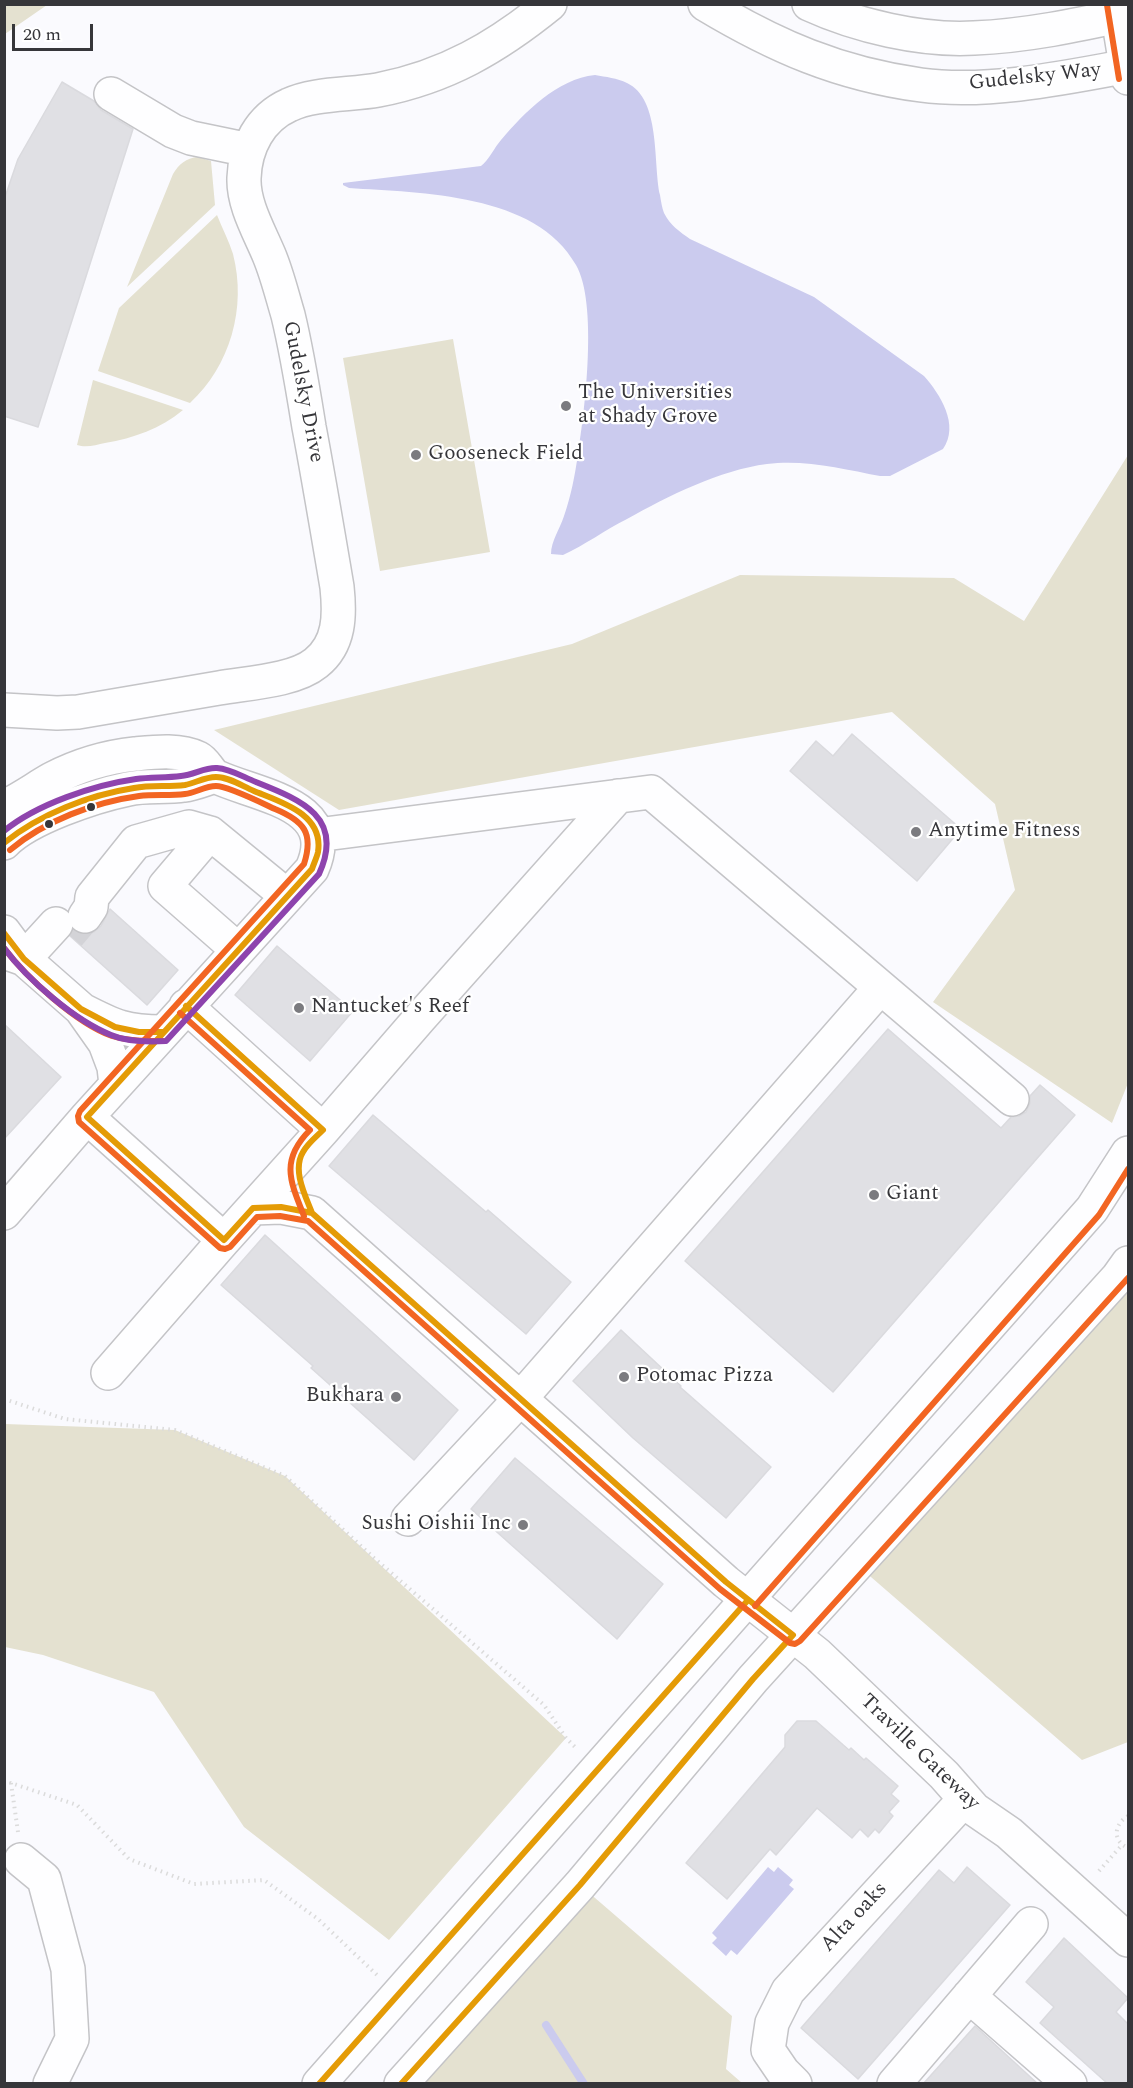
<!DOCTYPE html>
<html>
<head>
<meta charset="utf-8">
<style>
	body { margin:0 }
	#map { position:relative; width:1133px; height:2088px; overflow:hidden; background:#fafafe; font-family:Spectral,serif }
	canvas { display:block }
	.frame { position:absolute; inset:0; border:6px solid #36363a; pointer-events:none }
	.scale { position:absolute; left:12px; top:24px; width:81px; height:27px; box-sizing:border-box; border:3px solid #36363a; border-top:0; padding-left:8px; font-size:18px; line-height:21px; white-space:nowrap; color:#36363a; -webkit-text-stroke:4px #fff; paint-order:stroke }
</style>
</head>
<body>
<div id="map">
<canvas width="1133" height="2088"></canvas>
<div class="frame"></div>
<div class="scale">20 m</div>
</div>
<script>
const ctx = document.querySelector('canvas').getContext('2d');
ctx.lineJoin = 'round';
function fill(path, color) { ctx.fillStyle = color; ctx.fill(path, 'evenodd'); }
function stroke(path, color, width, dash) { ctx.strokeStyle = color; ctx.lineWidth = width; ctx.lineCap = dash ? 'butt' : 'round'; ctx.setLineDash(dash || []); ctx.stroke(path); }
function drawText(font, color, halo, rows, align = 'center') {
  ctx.font = font + ' Spectral,serif'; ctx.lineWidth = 4.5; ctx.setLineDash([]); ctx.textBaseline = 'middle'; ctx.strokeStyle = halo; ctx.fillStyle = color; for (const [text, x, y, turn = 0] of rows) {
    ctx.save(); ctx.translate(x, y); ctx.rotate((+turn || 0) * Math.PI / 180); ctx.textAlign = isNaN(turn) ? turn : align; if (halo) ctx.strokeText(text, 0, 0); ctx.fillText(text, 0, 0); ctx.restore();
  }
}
const green = new Path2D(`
	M5 4H47V5L5 34Z
	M198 157 211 161 215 205 127 287 173 174C179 164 186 158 198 157Z
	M217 215C222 228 229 241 233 254 247 308 230 366 190 403L98 371 119 308Z
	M453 339 490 552 380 571 343 358Z
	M93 380 183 410C160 429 134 438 105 443 96 445 86 448 77 445Z
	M1128 455V1083L1112 1123 933 1002 1015 890 995 804 892 712 339 810 214 730 572 644 740 575 954 578 1024 621Z
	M1128 1263V1742L1082 1760 856 1564Z
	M5 1424 175 1430 285 1476 566 1738 389 1940 244 1827 154 1692 43 1655 5 1647Z
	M580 1885 732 2016 726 2069 742 2083 401 2084Z`);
const water = new Path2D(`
	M595 75C606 77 617 78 627 83 661 99 653 163 660 195 661 201 662 208 664 213 670 225 680 232 690 239L814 297 924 376C940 394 960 425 943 449L890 476H880C844 469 804 459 767 464 720 470 668 496 627 519 605 530 585 545 563 555L551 554C551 541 560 529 564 516 571 496 575 475 578 454 585 410 598 303 576 265 536 193 421 193 349 188L343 185V183L481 166C489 160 494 148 501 140 525 112 557 79 595 75Z
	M768 1867 774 1872 778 1867 793 1880 789 1885 794 1889 737 1955 731 1950 726 1956 712 1943 717 1938 712 1933Z`);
const stream = new Path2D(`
	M546 2025 584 2084`);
const building = new Path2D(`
	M62 82 94 101 101 110 133 129 38 427 4 416V200L18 159Z
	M852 734 961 829 917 881 790 771 816 741 833 756Z
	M110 909 178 970 147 1005 70 936 73 930 83 935 94 932 101 926Z
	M277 946 353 1011 310 1061 235 995Z
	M4 1024 61 1077 4 1139Z
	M888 1029 1001 1128 1011 1117 1019 1116 1026 1112 1030 1103V1096L1040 1085 1075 1115 833 1392 685 1261Z
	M373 1115 486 1212 488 1210 571 1282 526 1334 329 1166Z
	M265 1235 458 1410 414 1460 311 1368 313 1366 221 1285Z
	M621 1330 681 1386 680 1387 771 1467 726 1518 633 1438 573 1381Z
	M515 1458 663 1584 617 1639 471 1509Z
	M797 1721H816L849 1750 851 1748 864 1760 866 1758 898 1786 891 1794 899 1801 889 1812 893 1816 879 1833 875 1829 868 1837 860 1829 852 1838 817 1808 776 1855 770 1849 727 1899 686 1863 785 1747V1735Z
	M967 1867 1010 1905 858 2079 801 2028 939 1870 954 1883Z
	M1064 1938 1128 1998 1116 2012 1128 2024V2084H1108L1040 2023 1054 2007 1026 1982Z
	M975 2026 1038 2084H923Z`);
const minorTunnel = new Path2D(`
	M69 935 85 916`);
const path = new Path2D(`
	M4 1399 65 1419 175 1430 285 1476 374 1558 544 1705 566 1738 577 1749
	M1128 1816C1114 1824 1112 1841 1128 1848
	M18 1832 11 1783 77 1805 129 1859 194 1884 264 1880 318 1919 377 1975
	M1099 1871 1122 1845`);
const minor = new Path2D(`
	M705 4C775 46 839 74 921 85 986 94 1064 78 1128 66
	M809 4C857 26 921 41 974 38 1026 36 1078 25 1128 14
	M111 94 173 131 191 138 249 150
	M4 710 57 713 78 712C125 704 172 696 219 688 247 683 294 681 316 663 340 644 340 615 337 587 328 534 319 480 309 427 303 390 297 352 288 315 282 295 277 274 269 255 259 231 243 204 244 178 245 147 260 118 289 105 314 93 351 95 378 90 446 77 497 47 550 4
	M4 807C21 799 36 788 52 779 77 766 107 757 135 754 155 752 180 749 198 758 206 762 209 773 217 777 258 796 341 804 312 869L87 1117 224 1240 323 1130 186 1006
	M317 835 651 792 1012 1099
	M4 843C28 818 94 796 128 789 147 785 165 788 184 785 194 784 205 779 215 776
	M85 916 91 907 92 897 136 842 189 827 210 833
	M4 932 24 959 81 1009 105 1043 114 1067 116 1085
	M238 950 165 886 210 833 287 896
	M4 952 24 959 56 924
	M82 1010C115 1027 126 1032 163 1032
	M323 1130 420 1018 618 796
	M253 1208 281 1207 312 1213 726 1582 817 1654 944 1775 974 1809 1009 1833 1128 1940
	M4 1213 87 1117
	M108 1373 224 1240
	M408 1519 520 1399 880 988
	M21 1860 44 1879 68 1969 72 2039 50 2084
	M969 1996 1070 2084
	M795 2084 783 2072 768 2050 772 2023 788 1991 965 1799
	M894 2084 1031 1924`);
const major = new Path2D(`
	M1116 4 1128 78
	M319 2084C577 1793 835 1502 1092 1209L1128 1153
	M401 2084 580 1885 753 1679 1118 1277 1128 1263`);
const bus1 = new Path2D(`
	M4 843C40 814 89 795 134 788 151 785 168 787 185 785 195 783 205 777 216 777 229 777 242 786 254 791 281 802 324 814 318 852 317 857 314 863 312 869L87 1117 224 1240 253 1208 281 1207 312 1213 726 1582 793 1635 753 1679 580 1885 401 2084
	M4 933 24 959 81 1009 115 1027 139 1032H163
	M186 1006 323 1130C316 1137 308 1143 303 1152 292 1170 305 1195 312 1213
	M319 2084 748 1600`);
const bus2 = new Path2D(`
	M1107 5 1119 79
	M10 850C44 821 95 802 139 796 154 794 170 796 185 794 195 793 205 786 216 786 228 786 262 803 275 809 304 821 314 833 304 864L80 1111 78 1116 79 1122 220 1248 225 1249 230 1247 257 1217 280 1216 308 1221 720 1589 790 1643 795 1644 800 1641 1128 1278
	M4 948C27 978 76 1023 112 1036 128 1041 146 1041 163 1041
	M180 1013 310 1130C280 1160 290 1181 304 1216
	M755 1606 1099 1215 1128 1169`);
const bus3 = new Path2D(`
	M4 831C37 804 94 785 136 779 151 777 166 778 181 776 194 775 205 767 217 768 231 769 243 777 256 782 301 800 345 817 319 874L166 1041C148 1042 127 1042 111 1035 74 1020 28 980 4 948`);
const markers = [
	[566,406,6,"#7b7b7f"],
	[416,455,6,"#7b7b7f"],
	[91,807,5,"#36363a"],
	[49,824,5,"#36363a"],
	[916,832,6,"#7b7b7f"],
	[299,1008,6,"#7b7b7f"],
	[874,1195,6,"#7b7b7f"],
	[624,1377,6,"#7b7b7f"],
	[396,1397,6,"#7b7b7f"],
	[523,1525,6,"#7b7b7f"]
];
const streetNames = [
	["Gudelsky Way",1035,78,-6],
	["Gudelsky Drive",302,392,79],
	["Traville Gateway",919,1753,44],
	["Alta oaks",855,1918,-47]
];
const poiNames = [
	["The Universities",578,394],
	["at Shady Grove",578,418],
	["Gooseneck Field",428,455],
	["Anytime Fitness",928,832],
	["Nantucket's Reef",311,1008],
	["Giant",886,1195],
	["Potomac Pizza",636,1377],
	["Bukhara",384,1397,"right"],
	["Sushi Oishii Inc",511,1525,"right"]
];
fill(green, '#e4e1d0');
fill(water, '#cbcbee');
stroke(stream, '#cbcbee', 8);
fill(building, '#e0e0e4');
stroke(building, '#dadade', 1.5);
stroke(minorTunnel, '#d3d3d7', 33, [33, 16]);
stroke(minor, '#c4c4c7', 36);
stroke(major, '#c4c4c7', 36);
stroke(path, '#dbdbdb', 4, [1.5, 4.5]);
stroke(minor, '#fefeff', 33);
stroke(major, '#fefeff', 33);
stroke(bus1, '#e49b06', 6);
stroke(bus2, '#f26522', 6);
stroke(bus3, '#8e44ad', 6);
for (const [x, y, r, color] of markers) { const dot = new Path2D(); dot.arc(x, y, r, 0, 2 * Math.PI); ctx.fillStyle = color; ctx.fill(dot); stroke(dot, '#fff', 2); }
drawText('21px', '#36363a', '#fff', streetNames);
drawText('21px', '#36363a', '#fff', poiNames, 'left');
</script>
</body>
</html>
